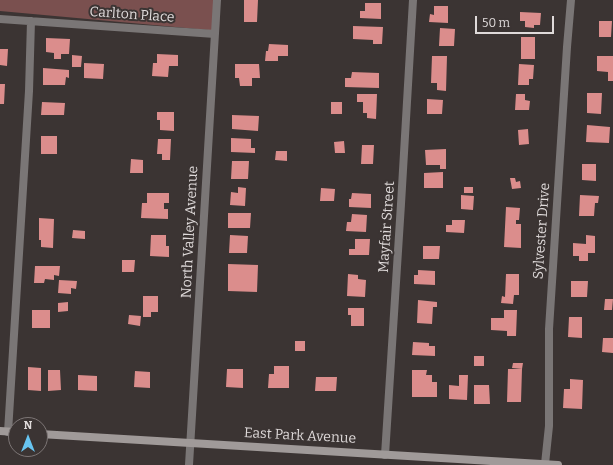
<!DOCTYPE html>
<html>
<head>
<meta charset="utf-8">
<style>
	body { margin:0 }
	#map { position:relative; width:613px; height:465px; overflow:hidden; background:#3b3433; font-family:Bitter,serif }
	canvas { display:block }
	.north { position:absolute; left:8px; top:417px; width:40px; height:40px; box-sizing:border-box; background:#3b3433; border:1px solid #7d7676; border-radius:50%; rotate:0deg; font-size:11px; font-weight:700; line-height:16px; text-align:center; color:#dfdada }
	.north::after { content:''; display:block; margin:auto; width:14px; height:18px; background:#67c4f0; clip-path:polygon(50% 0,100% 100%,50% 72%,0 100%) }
	.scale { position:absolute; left:475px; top:16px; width:79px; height:18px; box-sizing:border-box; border:2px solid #dfdada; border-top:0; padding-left:5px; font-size:12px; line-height:14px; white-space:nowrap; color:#dfdada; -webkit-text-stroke:3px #3b3433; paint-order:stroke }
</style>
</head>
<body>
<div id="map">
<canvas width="613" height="465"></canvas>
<div class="north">N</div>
<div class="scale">50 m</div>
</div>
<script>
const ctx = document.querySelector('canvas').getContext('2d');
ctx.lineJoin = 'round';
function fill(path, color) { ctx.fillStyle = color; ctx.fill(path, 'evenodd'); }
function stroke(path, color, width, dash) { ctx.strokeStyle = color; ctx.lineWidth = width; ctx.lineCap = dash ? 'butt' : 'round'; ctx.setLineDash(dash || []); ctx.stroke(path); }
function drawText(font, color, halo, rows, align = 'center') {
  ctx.font = font + ' Bitter,serif'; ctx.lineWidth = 4; ctx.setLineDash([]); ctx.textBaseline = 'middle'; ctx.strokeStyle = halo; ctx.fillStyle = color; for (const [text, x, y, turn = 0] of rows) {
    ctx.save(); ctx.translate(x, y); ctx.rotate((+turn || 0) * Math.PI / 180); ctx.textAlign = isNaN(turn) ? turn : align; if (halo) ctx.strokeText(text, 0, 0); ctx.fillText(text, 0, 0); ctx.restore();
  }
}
const green = new Path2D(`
	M0 0H220L219 31 0 11Z`);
const building = new Path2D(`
	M244 0H258L257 22H244Z
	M365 3H381V19L360 18V11H365Z
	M434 6H448V23L429 22 430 14 434 15Z
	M520 12 541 13 540 25H534V28L525 27V21H520Z
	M599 21H612L611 37H599Z
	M353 26 383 27 382 44H373V40L353 39Z
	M440 28 455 29 454 46H439Z
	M521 37H535V59H521Z
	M46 38 70 39 69 54H61V59H54V53L46 52Z
	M269 44 288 45V56H278V61H265L266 51H268Z
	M0 49H8L7 66 0 65Z
	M157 54 178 55V66H169L168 77 152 76 153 63H157Z
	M72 55 82 56 81 67H72Z
	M432 56H447L446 91 437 90V83H431Z
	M597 56H613V81H608V72L597 71Z
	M84 63 104 64 103 79 84 78Z
	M235 64H259L260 78H252V86H240L239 78H235Z
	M519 64 534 65 533 79H529V85H518Z
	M43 68 69 70V78L66 77 65 85H43Z
	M352 72 379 73V88L345 87V78H351Z
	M0 84H5L4 104H0Z
	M587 93H602L601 114 587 113Z
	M357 94H377L376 119 367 118V113H363V102H357Z
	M516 94H525V100L530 101 529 110H515Z
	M427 99 443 100 442 114H427Z
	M42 102 65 103 64 115H41Z
	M331 102H342V114H331Z
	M157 112H174V131L160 130V120H157Z
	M232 115 259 116 258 131 232 129Z
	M587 125 610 127 609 143 586 142Z
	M528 129 529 144 519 145 518 130Z
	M41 136H57V154H41Z
	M231 138 251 139V148H255V153L231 152Z
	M158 139H171L170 160H162V154H157Z
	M344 141 345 153H335L334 142Z
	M362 145H374L373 164H361Z
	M446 149V169H440V165H426L425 150Z
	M276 151H287V161L275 160Z
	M131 159 143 160V173H130Z
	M232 161H249L248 179H231Z
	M582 164H596V181L582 180Z
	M443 172V188H424V173Z
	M510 178H515L516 182 520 181 521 188 512 189Z
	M238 187 246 188 245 206 230 205 231 192 238 193Z
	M464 187H473V193H464Z
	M321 188 335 189 334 201H320Z
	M147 193H169V203H164V209H168V219L141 218 142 203H147Z
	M352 193 371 194V208L349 207V199H351Z
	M461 195 474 196 473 210 461 209Z
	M580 195 599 196 598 203H595L594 216H579Z
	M506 207 520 208 519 220H516V224H521V248L504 247Z
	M228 213H251L250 228H228Z
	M352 214 367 215 366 232 346 231 347 222H351Z
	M39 218 54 219 53 248 41 247V240H39Z
	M452 220H465L464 233 446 232V225H452Z
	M73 230 85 231V239L72 238Z
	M151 235H166V246H169V257L150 256Z
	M230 235 248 236 247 253H229Z
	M586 235 595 236V253H588V261H579V256H573V243L586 244Z
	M355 239H370L369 255H349V249H355Z
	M423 246H440L439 259H423Z
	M122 260H135L134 272H122Z
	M228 264 258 265 257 292 228 291Z
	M35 266H60L59 276 54 275V280L45 279 44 283H34Z
	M418 270 435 271V285L414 284V275H418Z
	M348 274 358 275V279L366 280 365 297 347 296Z
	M506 274H519V295H514L513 304 501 303 502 296 505 297Z
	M59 280 77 281 76 289 71 288V294L58 293Z
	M571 281H588L587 297H571Z
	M143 296H158V312H151V317H143Z
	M605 299H613L612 310H604Z
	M418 300 437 302V307H433L432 324 417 323Z
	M68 302V311L58 312V303Z
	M348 308H364V326H351V315H348Z
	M32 310H50V328H32Z
	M504 310H517L516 336H507V331L491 330V318H504Z
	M129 315 141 316 140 326 128 324Z
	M569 317H582V338L568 337Z
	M603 338H613V353L602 352Z
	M295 341H305V351H295Z
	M413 342 429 343V346H435V356L412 355Z
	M474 356H484V366H474Z
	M513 363H523L522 369 512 368Z
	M274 366H289V388H268L269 374H274Z
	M28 367 41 368V391L28 390Z
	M227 369H243V388L226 387Z
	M508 369H522L521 402H507Z
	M48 370H60L61 390 48 391Z
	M412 370H427L426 375H432V382H437V397H412Z
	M135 371 150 372V388L134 387Z
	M78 375 97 376V391L78 390Z
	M459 375H468L467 400 449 399V385L459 386Z
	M316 377H337L336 391H315Z
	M570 379 583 380 582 409 563 408 564 389H570Z
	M474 385H489L490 404H474Z`);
const street = new Path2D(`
	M0 19 215 34
	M8 432 29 91 31 21
	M385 455 401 204 413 0
	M545 464 549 426V329L567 47 571 0
	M189 465 217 0`);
const secondary = new Path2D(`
	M0 431 16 432
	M40 434 558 465`);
const streetNames = [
	["Carlton Place",132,15,4],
	["Mayfair Street",387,227,-86],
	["Sylvester Drive",542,231,-86],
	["North Valley Avenue",190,232,-87],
	["East Park Avenue",300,436,3]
];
fill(green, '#7a504f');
fill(building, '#db8d8c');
stroke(street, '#7a7676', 8);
stroke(secondary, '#a09a99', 8);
drawText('14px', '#dfdada', '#3b3433', streetNames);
</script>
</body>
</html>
